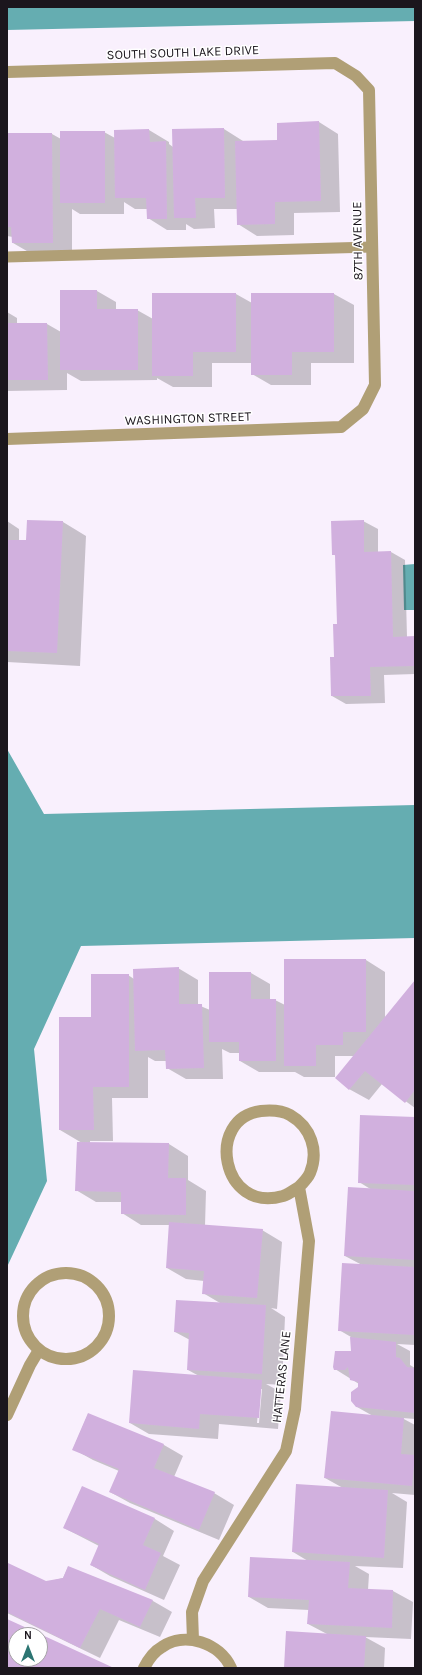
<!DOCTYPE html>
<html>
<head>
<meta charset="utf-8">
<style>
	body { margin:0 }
	#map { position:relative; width:422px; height:1675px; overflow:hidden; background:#f9f0fd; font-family:Karla,sans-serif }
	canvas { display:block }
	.frame { position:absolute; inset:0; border:8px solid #1b161d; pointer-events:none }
	.north { position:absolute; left:8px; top:1627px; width:40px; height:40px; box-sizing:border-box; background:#fff; border:1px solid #a4a2a5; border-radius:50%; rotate:0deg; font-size:11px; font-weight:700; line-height:16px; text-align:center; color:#1b161d }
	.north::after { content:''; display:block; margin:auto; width:14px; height:18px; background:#2c7572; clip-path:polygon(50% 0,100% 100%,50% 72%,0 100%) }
</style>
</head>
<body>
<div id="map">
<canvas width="422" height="1675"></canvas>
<div class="frame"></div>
<div class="north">N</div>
</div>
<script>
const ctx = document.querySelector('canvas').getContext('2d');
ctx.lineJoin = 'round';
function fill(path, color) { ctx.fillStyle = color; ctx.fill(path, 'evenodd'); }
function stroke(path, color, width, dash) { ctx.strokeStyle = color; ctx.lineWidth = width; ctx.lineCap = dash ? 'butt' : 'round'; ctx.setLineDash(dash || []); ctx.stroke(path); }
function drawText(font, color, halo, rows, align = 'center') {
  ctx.font = font + ' Karla,sans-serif'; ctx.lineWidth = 3; ctx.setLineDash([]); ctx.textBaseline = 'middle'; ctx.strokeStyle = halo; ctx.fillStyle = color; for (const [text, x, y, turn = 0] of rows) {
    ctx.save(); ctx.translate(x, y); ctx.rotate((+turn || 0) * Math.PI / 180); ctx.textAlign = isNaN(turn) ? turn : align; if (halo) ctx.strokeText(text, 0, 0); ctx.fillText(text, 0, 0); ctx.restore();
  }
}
const water = new Path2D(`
	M7 7H415V21L7 30Z
	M415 564V610H404L403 565Z
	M7 749 44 814 415 805V938L81 946 34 1049 47 1181 7 1267Z`);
const shadow = new Path2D(`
	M319 122 338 134 340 212 294 213V235L257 236 238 224V209H214L215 228 194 229 186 224V230H167L148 218V209H135L124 202V214H80L72 209V254H32L13 243V237L7 236V134H52L61 139 104 132 115 138 149 130 169 142V144L173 147 224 129 243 141H279Z
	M97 291 116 302V310H137L153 319 236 294 252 303V294H334L354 305V363H311V385H271L252 374V363H212V387H173L157 378V380L81 381 67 373V390L7 391V312L17 318V324H47L61 332Z
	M7 521 19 529V541H27L28 521 63 522 86 536 80 666 7 662Z
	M363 521 378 529V552H391L405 560 407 637H415V674L384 675 385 703 346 704 332 696 338 625 336 556 333 554Z
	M366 960 385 972V1019L415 982V1108L382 1084 369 1100 349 1089 354 1056H335V1077H304L295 1072H259L240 1061V1053H230L222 1049 223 1079H186L167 1068V1061H155L148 1057V1098H112L113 1141H90V1143L169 1144 188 1156V1180L206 1191 205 1226 262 1230 282 1242 277 1309 271 1308 285 1317 282 1385 266 1384 281 1392 278 1429 219 1424 218 1439 149 1434 130 1423 199 1376 188 1370 190 1340 175 1332 220 1303 203 1293 204 1281 186 1279 167 1268 170 1225H141L122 1213V1202H96L76 1190 82 1143 60 1130 92 1018 128 975 134 979 178 968 198 980V1005L210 1010 251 973 270 984V1000H275L285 1005ZM260 1389H262L259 1423H257Z
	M415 1118V1345L397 1344 410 1351V1365L415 1368V1419L402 1418 415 1425V1495L392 1493 407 1502 403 1568 355 1566 369 1574 368 1590 393 1591 413 1602 411 1639 365 1637 385 1648 384 1668H285L327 1634 308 1624 309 1610 268 1608 249 1597 308 1561 293 1552 343 1488 325 1478 373 1416 357 1407 359 1384 335 1369 352 1352 351 1337 339 1330 362 1265 345 1256 372 1190 359 1182Z
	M88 1414 164 1445 183 1456 174 1477 214 1493 234 1505 219 1540 130 1503 110 1492 119 1471 93 1460 73 1449Z
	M82 1487 155 1519 174 1531 163 1556 180 1565 164 1600 110 1576 91 1565 99 1546 64 1528Z
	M8 1564 46 1582 63 1578 68 1567 153 1601 172 1612 160 1637 119 1620 100 1658 7 1613Z`);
const building = new Path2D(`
	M319 121 321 201 275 202V224L237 225 235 141 277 140V123Z
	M224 128 225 198H195L196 218H174L172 129Z
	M149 129 150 142 166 141 167 219H147L146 198H115L114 130Z
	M60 131H105V203H60Z
	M7 133H52L53 243H12L11 227H7Z
	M60 290H97V309H138V370H60Z
	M152 293H236V352H193V376H152Z
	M251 293H334V352H292V375H251Z
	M7 323H47L48 380H7Z
	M27 520 63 521 57 653 7 651V540H26Z
	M364 520V552L391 551 393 637 415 636V666L370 667 371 696H331L330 657H334L333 624H337L335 555H332L331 521Z
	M284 959H366V1032H343V1045H316V1066H284Z
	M179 967V1004H202L204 1068 166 1069 165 1050 135 1051 133 969Z
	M209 972H251V999H276V1061H239V1042H209Z
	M91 974H129V1087H93L94 1130H59V1017H91Z
	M415 980V1065L413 1068 415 1069V1090L405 1103 365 1071 349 1090 335 1078Z
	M360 1115 415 1117V1185L358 1183Z
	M77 1142 169 1143 168 1178H186V1215L121 1214V1192L75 1191Z
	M348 1187 415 1191V1260L344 1256Z
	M169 1222 263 1229 257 1298 202 1294 204 1271 166 1268Z
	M342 1263 415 1267V1335L338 1331Z
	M176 1300 266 1305 262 1374 187 1370 189 1333 174 1332Z
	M350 1337 396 1342V1357L400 1358 407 1367 415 1368V1413L356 1407 351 1401V1392L358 1387V1382L350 1380 348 1367 345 1370H334L333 1367 335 1351H351Z
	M133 1370 262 1380 259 1418 200 1414 199 1429 129 1423Z
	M331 1411 404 1418 401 1454 415 1455 412 1486 324 1478Z
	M88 1413 164 1444 154 1468 215 1492 199 1530 109 1492 119 1469 72 1450Z
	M296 1484 388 1490 384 1558 292 1552Z
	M82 1486 155 1518 143 1545 161 1553 145 1590 90 1565 99 1544 63 1528Z
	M250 1557 350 1562 348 1588 393 1590 392 1628 307 1624 309 1600 248 1597Z
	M8 1563 46 1581 63 1578 68 1566 153 1600 140 1627 100 1609 80 1648 7 1612Z
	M7 1619 40 1634 114 1668H7ZM16 1635H40V1659H16Z
	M286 1631 366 1636 364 1668H284Z`);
const lane = new Path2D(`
	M7 257 372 247`);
const street = new Path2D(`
	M7 72 335 63 356 76 369 90 375 385 363 409 341 427 7 439
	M23 1316a43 43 0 1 1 86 0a43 43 0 1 1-86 0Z
	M7 1415 30 1365 39 1350
	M193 1640 192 1612 203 1581 286 1451 295 1409 309 1241 299 1187C303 1183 308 1178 310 1173 319 1151 311 1127 290 1115 281 1110 271 1110 261 1111 205 1118 221 1214 283 1196 289 1194 294 1190 299 1187
	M144 1668C148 1660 153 1652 162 1647 185 1631 220 1643 231 1668`);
const streetNames = [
	["SOUTH SOUTH LAKE DRIVE",183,53,-2],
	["87TH AVENUE",358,241,-91],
	["WASHINGTON STREET",188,419,-2],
	["HATTERAS LANE",282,1377,-84]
];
fill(water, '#65adb1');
fill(shadow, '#0003');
fill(building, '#d1b0de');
stroke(lane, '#b09f76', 11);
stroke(street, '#b09f76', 12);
drawText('13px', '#1b161d', '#fff', streetNames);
</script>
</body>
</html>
